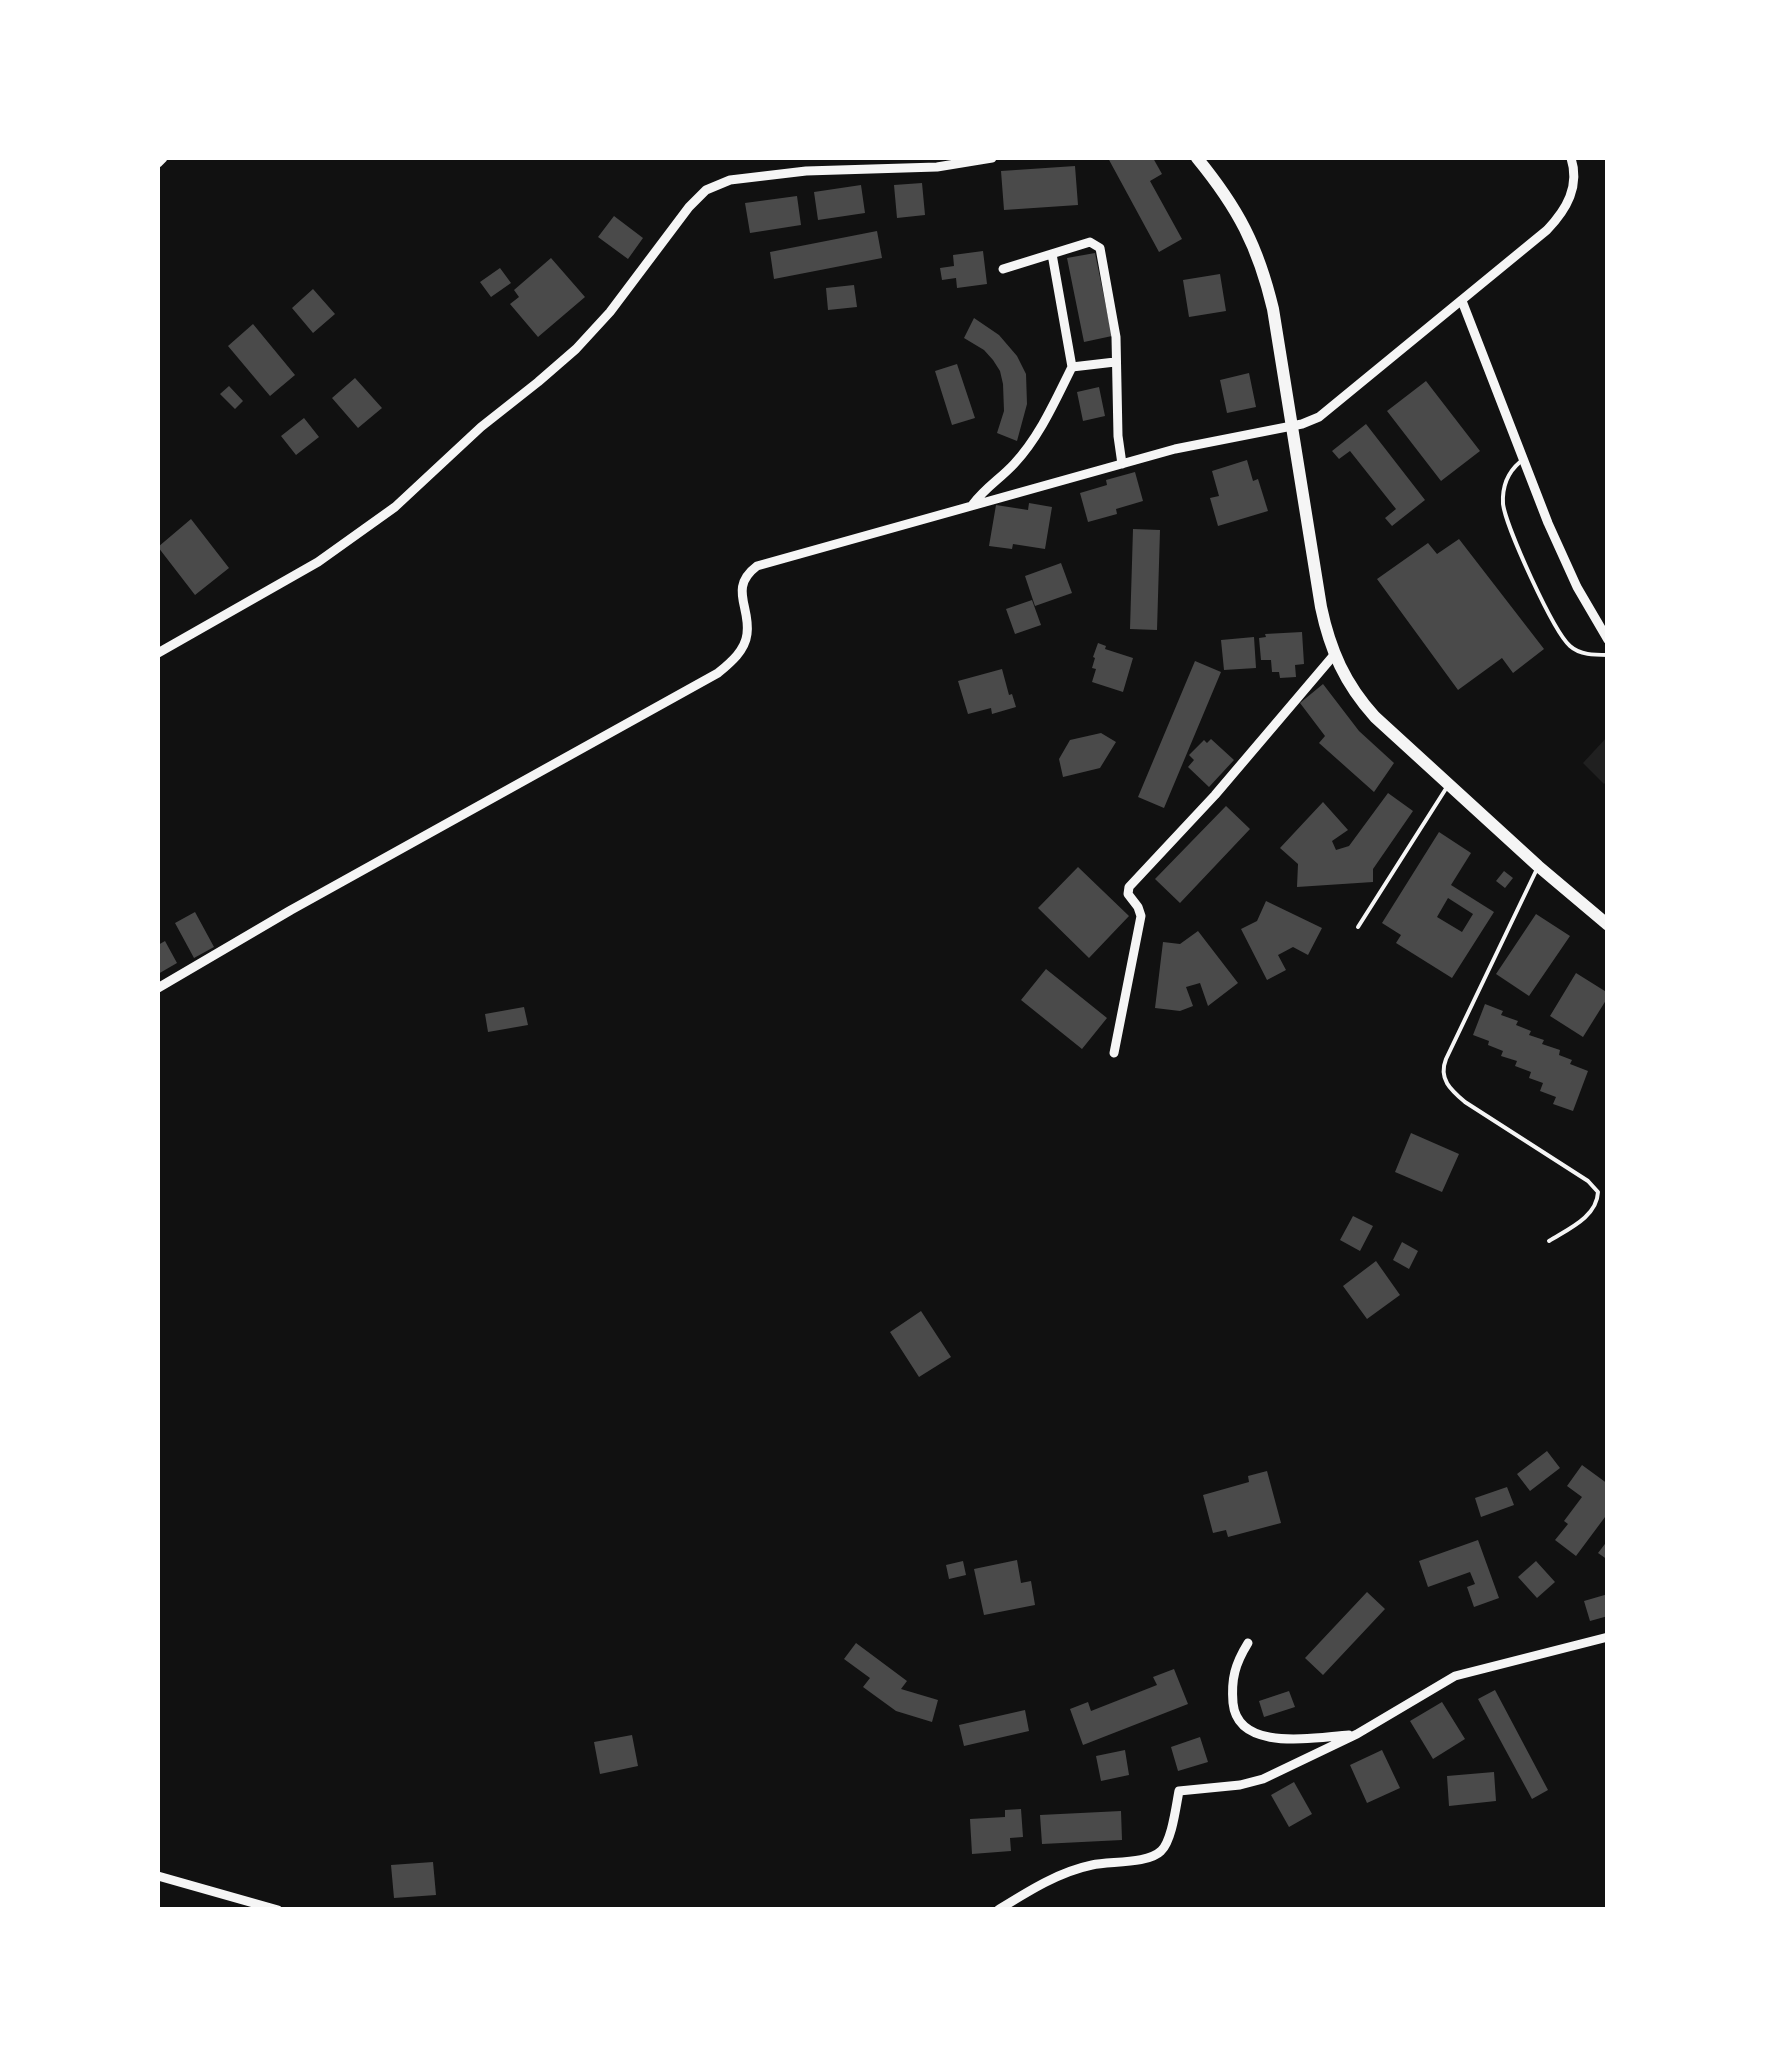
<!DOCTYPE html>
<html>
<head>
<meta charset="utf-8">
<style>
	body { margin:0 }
	#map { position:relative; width:1765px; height:2067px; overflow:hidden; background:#111; font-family:Literata,serif }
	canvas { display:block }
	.frame { position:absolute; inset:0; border:160px solid #fff; pointer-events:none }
</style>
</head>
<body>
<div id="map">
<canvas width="1765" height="2067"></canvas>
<div class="frame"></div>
</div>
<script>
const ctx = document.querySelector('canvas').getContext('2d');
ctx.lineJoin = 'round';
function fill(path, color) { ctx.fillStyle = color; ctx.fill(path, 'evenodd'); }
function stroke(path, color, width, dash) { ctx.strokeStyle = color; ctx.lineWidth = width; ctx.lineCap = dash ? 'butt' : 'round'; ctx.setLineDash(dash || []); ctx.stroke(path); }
const green = new Path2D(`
	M1607 737V781L1604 784 1583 763Z`);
const building = new Path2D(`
	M1108 158H1153L1162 174 1150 181 1182 239 1159 252Z
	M1075 166 1078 205 1004 210 1001 171Z
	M922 183 925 215 897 218 894 185Z
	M861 185 865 213 818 220 814 192Z
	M797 196 801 225 750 233 745 203Z
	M614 216 643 238 628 259 598 237Z
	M877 231 882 258 774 279 770 252Z
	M983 251 987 284 957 288 956 278 942 280 940 268 954 266 953 255Z
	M1095 253 1112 336 1084 342 1067 258Z
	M551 258 585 297 538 337 510 304 519 297 514 290Z
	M500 268 511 283 491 297 480 282Z
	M1220 274 1226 311 1189 317 1183 280Z
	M854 285 857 307 828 310 826 288Z
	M313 289 335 314 313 333 292 308Z
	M974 318 999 335 1017 356 1026 374 1027 404 1017 441 997 433 1004 411 1003 384 1000 371 993 360 984 350 964 338Z
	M253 324 295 375 270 396 228 346Z
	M957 364 975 418 952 425 935 371Z
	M1249 373 1256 407 1227 413 1220 380Z
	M355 378 382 408 358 428 332 398Z
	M1426 381 1480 451 1441 481 1387 411Z
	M229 386 243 401 235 409 220 394Z
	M1099 387 1105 416 1083 421 1077 392Z
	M304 418 319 437 296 455 281 436Z
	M1366 424 1425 500 1392 526 1385 518 1396 509 1350 451 1339 459 1332 451Z
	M1247 460 1253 481 1258 479 1268 511 1218 526 1210 498 1219 496 1212 471Z
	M1135 472 1143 501 1116 509 1117 514 1088 522 1080 493 1107 485 1106 480Z
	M1029 503 1052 507 1045 549 1013 544 1012 549 989 546 996 505 1028 510Z
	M191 519 229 568 195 595 158 547Z
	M1133 529 1160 530 1157 630 1130 629Z
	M1459 539 1544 649 1513 673 1502 658 1458 690 1377 579 1428 543 1437 554Z
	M1061 563 1072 593 1035 606 1025 576Z
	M1032 600 1041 625 1015 634 1006 609Z
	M1302 632 1304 664 1295 665 1296 677 1280 678 1279 672H1272L1271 660H1261L1259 638 1266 637 1265 634Z
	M1254 637 1256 668 1224 670 1221 640Z
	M1098 643 1106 646 1105 649 1133 658 1123 692 1092 682 1096 669 1092 668 1095 658 1093 657Z
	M1195 661 1221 672 1164 808 1138 797Z
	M1002 669 1009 695 1012 694 1016 707 992 714 991 708 968 714 958 681Z
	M1323 684 1359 731 1394 763 1374 792 1319 743 1325 736 1300 703Z
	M1101 733 1116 742 1100 768 1063 777 1059 759 1070 740Z
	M1211 739 1234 760 1209 787 1188 767 1194 760 1189 755 1204 740 1207 743Z
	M1388 793 1413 811 1373 869V882L1297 887 1298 864 1280 848 1323 802 1348 830 1332 841 1336 850 1349 846Z
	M1226 806 1250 829 1180 903 1155 879Z
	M1439 832 1471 853 1451 885 1494 912 1452 978 1396 943 1401 935 1382 923ZM1448 898 1473 914 1462 932 1437 917Z
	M1078 867 1129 916 1089 958 1038 908Z
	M1504 871 1513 878 1505 888 1496 881Z
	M1266 901 1322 928 1308 955 1293 947 1278 955 1286 970 1267 980 1241 929 1257 921Z
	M195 912 214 947 194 958 175 923Z
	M1536 914 1570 936 1529 996 1496 974Z
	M1198 931 1238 983 1208 1006 1200 983 1186 987 1193 1006 1180 1011 1155 1008 1163 942 1180 944Z
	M165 941 177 963 158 974V945Z
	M1046 969 1107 1018 1082 1049 1021 1000Z
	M1576 973 1608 993V997L1583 1037 1550 1016Z
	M1485 1004 1503 1011 1501 1015 1518 1021 1516 1025 1531 1031 1529 1035 1544 1040 1542 1044 1560 1050 1559 1055 1572 1060 1570 1064 1588 1071 1573 1111 1553 1104 1556 1097 1540 1091 1543 1083 1529 1078 1531 1072 1515 1066 1517 1061 1501 1056 1503 1051 1488 1045 1489 1041 1473 1035Z
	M524 1007 528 1025 488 1032 485 1014Z
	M1411 1133 1459 1154 1442 1192 1395 1172Z
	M1353 1216 1373 1226 1360 1251 1340 1240Z
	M1402 1242 1418 1251 1409 1269 1393 1260Z
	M1376 1261 1400 1295 1367 1319 1343 1286Z
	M921 1311 951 1357 919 1377 890 1332Z
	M1547 1451 1560 1468 1530 1491 1517 1474Z
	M1582 1465 1608 1484V1513L1576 1556 1555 1540 1568 1524 1564 1521 1582 1497 1567 1486Z
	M1267 1471 1281 1523 1228 1537 1226 1530 1213 1533 1203 1495 1249 1482 1248 1476Z
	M1507 1487 1514 1505 1481 1517 1475 1498Z
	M1478 1540 1499 1598 1474 1607 1467 1587 1475 1584 1470 1572 1428 1587 1419 1561Z
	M1608 1540V1560L1598 1553Z
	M1017 1560 1021 1583 1031 1581 1035 1605 984 1615 974 1569Z
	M963 1561 966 1575 949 1579 946 1565Z
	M1536 1561 1555 1582 1537 1598 1518 1577Z
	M1367 1592 1385 1609 1323 1675 1305 1658Z
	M1608 1594V1616L1590 1621 1584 1601Z
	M856 1643 907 1681 901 1689 938 1700 932 1722 896 1711 863 1687 870 1678 844 1659Z
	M1174 1669 1188 1704 1083 1745 1070 1709 1088 1702 1091 1711 1157 1685 1153 1677Z
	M1495 1690 1548 1790 1532 1799 1478 1699Z
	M1289 1691 1295 1707 1264 1717 1259 1701Z
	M1442 1702 1465 1739 1433 1759 1410 1721Z
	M1025 1710 1029 1731 964 1746 959 1725Z
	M632 1735 638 1766 600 1774 594 1742Z
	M1200 1737 1208 1762 1178 1771 1171 1747Z
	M1125 1750 1129 1775 1101 1781 1096 1756Z
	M1382 1750 1400 1788 1367 1803 1350 1765Z
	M1494 1772 1496 1801 1449 1806 1447 1776Z
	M1294 1782 1312 1814 1289 1827 1271 1795Z
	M1021 1809 1023 1837 1010 1838 1011 1851 972 1854 970 1819 1005 1817V1810Z
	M1121 1811 1122 1840 1042 1844 1040 1815Z
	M433 1862 436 1895 394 1898 391 1865Z`);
const service = new Path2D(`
	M1520 462C1507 473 1502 487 1503 504 1506 527 1553 631 1570 646 1580 655 1594 655 1608 655
	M1536 871 1446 1059C1438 1079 1451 1090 1465 1102L1588 1181 1598 1192C1597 1217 1568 1229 1549 1241
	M1358 927 1447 787`);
const minor = new Path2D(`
	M158 163 163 158
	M1052 254 1072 367
	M1003 269 1090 242 1100 248 1116 337 1118 436 1122 464
	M1462 301 1548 523 1577 587 1608 640
	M973 504C986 487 1000 479 1014 464 1040 436 1055 401 1072 367L1115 362
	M158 653 318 562 395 507 481 427 538 382 576 349 610 312 689 207 706 190 730 180 806 171 937 167 992 158
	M158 988 291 910 718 673C730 663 745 651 747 634 751 607 728 588 757 566L1175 449 1302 424 1319 417 1547 230C1567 209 1580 186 1571 158
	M1114 1053 1141 916 1138 907 1128 894 1129 887 1215 795 1334 655
	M1248 1643C1235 1664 1231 1679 1233 1703 1238 1753 1315 1737 1349 1735
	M158 1876 278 1910
	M998 1910C1027 1892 1058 1872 1092 1865 1110 1861 1148 1864 1161 1851 1172 1841 1176 1806 1179 1791L1240 1785 1263 1779 1357 1734 1455 1676 1608 1637`);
const secondary = new Path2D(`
	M1197 158C1238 208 1258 246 1273 309L1321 607C1330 650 1345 684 1375 717L1538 866 1608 925`);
fill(green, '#202020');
fill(building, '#4a4a4a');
stroke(service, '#f5f5f5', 4);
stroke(minor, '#f5f5f5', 9);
stroke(secondary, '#f5f5f5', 12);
</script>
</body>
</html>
